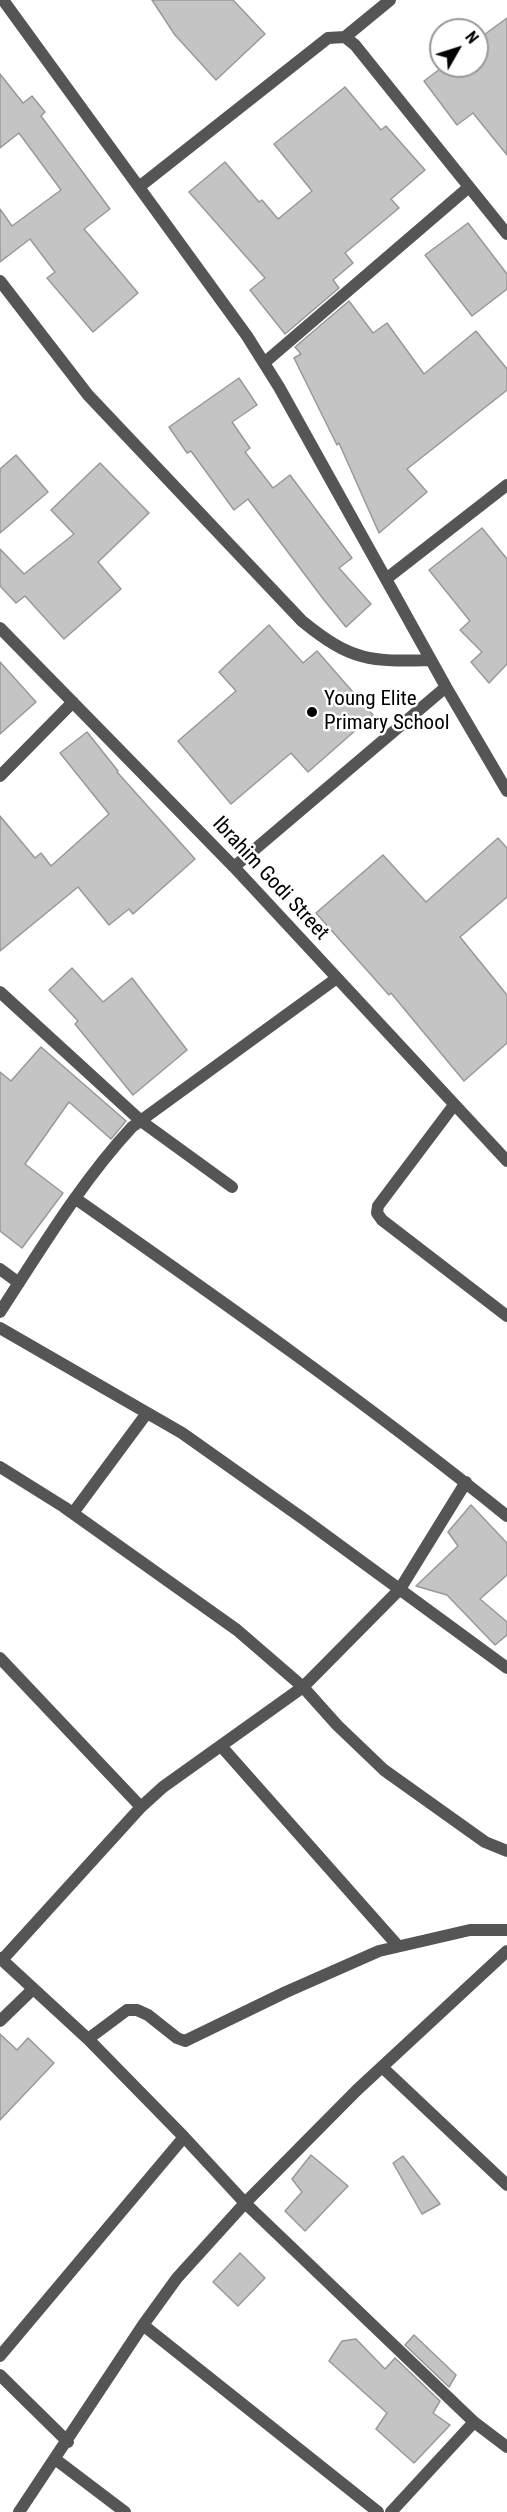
<!DOCTYPE html>
<html>
<head>
<meta charset="utf-8">
<style>
	body { margin:0 }
	#map { position:relative; width:507px; height:2512px; overflow:hidden; background:#fff; font-family:"Roboto Condensed",sans-serif }
	canvas { display:block }
	.north { position:absolute; left:429px; top:18px; width:60px; height:60px; box-sizing:border-box; background:#fff; border:2px solid #999; border-radius:50%; rotate:51deg; font-size:16px; font-weight:700; line-height:24px; text-align:center; color:#000 }
	.north::after { content:''; display:block; margin:auto; width:21px; height:27px; background:#000; clip-path:polygon(50% 0,100% 100%,50% 72%,0 100%) }
</style>
</head>
<body>
<div id="map">
<canvas width="507" height="2512"></canvas>
<div class="north">N</div>
</div>
<script>
const ctx = document.querySelector('canvas').getContext('2d');
ctx.lineJoin = 'round';
function fill(path, color) { ctx.fillStyle = color; ctx.fill(path, 'evenodd'); }
function stroke(path, color, width, dash) { ctx.strokeStyle = color; ctx.lineWidth = width; ctx.lineCap = dash ? 'butt' : 'round'; ctx.setLineDash(dash || []); ctx.stroke(path); }
function drawText(font, color, halo, rows, align = 'center') {
  ctx.font = font + ' "Roboto Condensed",sans-serif'; ctx.lineWidth = 5; ctx.setLineDash([]); ctx.textBaseline = 'middle'; ctx.strokeStyle = halo; ctx.fillStyle = color; for (const [text, x, y, turn = 0] of rows) {
    ctx.save(); ctx.translate(x, y); ctx.rotate((+turn || 0) * Math.PI / 180); ctx.textAlign = isNaN(turn) ? turn : align; if (halo) ctx.strokeText(text, 0, 0); ctx.fillText(text, 0, 0); ctx.restore();
  }
}
const building = new Path2D(`
	M152 0H233L265 34 216 80 175 35Z
	M507 18V155L473 113 457 125 424 81 444 66H477V40Z
	M0 74 23 103 32 96 45 112 41 116 110 209 84 229 138 293 93 332 47 278 55 272 30 239 0 262V209L12 226 61 190 19 133 0 148Z
	M345 87 381 130 386 126 425 170 391 199 399 208 345 253 353 263 333 280 339 288 285 334 250 290 265 278 189 192 225 162 259 202 262 200 278 219 312 191 274 144Z
	M468 223 507 274V289L472 316 425 255Z
	M349 301 373 333 387 323 424 374 476 331 507 369V390L407 469 427 492 379 533 339 443 337 445 294 358 301 354 295 347Z
	M239 378 257 405 232 422 250 448 245 452 273 488 290 475 352 558 339 568 371 604 346 627 324 600 248 499 234 510 191 451 187 453 169 427Z
	M16 455 48 492 0 533V469Z
	M100 463 149 513 98 562 121 589 64 639 25 596 16 603 0 586V549L24 574 74 534 51 510Z
	M482 528 507 559V664L489 683 471 662 482 652 460 630 470 621 429 570Z
	M269 625 303 663 317 651 373 715 308 772 291 753 231 804 178 741 236 691 219 672Z
	M0 662 36 702 0 734Z
	M87 732 118 771 117 772 195 859 133 914 129 909 109 925 78 887 0 951V816L35 858 41 853 51 866 109 814 60 753Z
	M498 838 507 848V897L460 937 507 995V1043L464 1081 391 993 389 995 316 913 383 855 426 902Z
	M72 968 103 1002 132 978 187 1050 133 1095 75 1024 78 1021 49 990Z
	M41 1047 126 1121 111 1139 69 1102 25 1164 63 1193 22 1248 0 1231V1072L11 1081Z
	M471 1505 507 1543V1575L480 1599 507 1622V1635L495 1645 447 1595 416 1586 458 1546 448 1532Z
	M0 2034 17 2050 28 2038 54 2063 0 2120Z
	M311 2155 348 2186 305 2231 285 2211 302 2192 292 2179Z
	M403 2156 440 2204 422 2214 393 2163Z
	M240 2253 265 2278 238 2306 213 2282Z
	M414 2335 456 2375 449 2387 405 2345Z
	M356 2339 385 2369 395 2358 440 2401 433 2413 450 2425 414 2463 376 2429 387 2413 329 2361 342 2341Z`);
const street = new Path2D(`
	M3 0 247 336 279 387 446 687 507 791
	M345 37 390 0
	M139 187 328 38 345 37 355 45 507 234
	M0 281 88 395 302 621C351 661 370 662 431 660
	M264 363 469 187
	M386 579 507 485
	M0 628 234 867 507 1161
	M0 776 73 702
	M234 867 446 687
	M0 992 141 1121 232 1187
	M454 1105 378 1206 377 1213 382 1220 507 1316
	M76 1199C222 1301 368 1404 507 1516
	M0 1269 19 1283
	M0 1312C41 1249 81 1182 132 1127L337 978
	M0 1328 182 1433 305 1520 507 1668
	M0 1467 64 1507 237 1630 303 1687 337 1725 384 1770 485 1842 507 1851
	M73 1513 147 1413
	M0 1658 141 1807
	M221 1746 398 1946
	M0 1958 88 2039 184 2137 245 2203 474 2422 507 2447
	M2 1960 141 1807 163 1787 303 1687 400 1589 466 1482
	M0 2021 32 1990
	M88 2039 127 2010H137L148 2015 177 2038 185 2041 286 1992 379 1951 470 1930H507
	M382 2067 507 2185
	M143 2325 378 2512
	M0 2356 184 2137
	M0 2375 68 2442
	M55 2459 125 2512
	M19 2512 143 2325 177 2278 245 2203 357 2090 507 1951
	M391 2512 474 2422`);
const markers = [
	[312,712,6,"#000"]
];
const poiNames = [
	["Young Elite",324,700],
	["Primary School",324,724]
];
const streetNames = [
	["Ibrahim Godi Street",270,879,47]
];
fill(building, '#c4c4c4');
stroke(building, '#999', 1.5);
stroke(street, '#555', 12);
for (const [x, y, r, color] of markers) { const dot = new Path2D(); dot.arc(x, y, r, 0, 2 * Math.PI); ctx.fillStyle = color; ctx.fill(dot); stroke(dot, '#fff', 2); }
drawText('21px', '#000', '#fff', poiNames, 'left');
drawText('21px', '#000', '#fff', streetNames);
</script>
</body>
</html>
